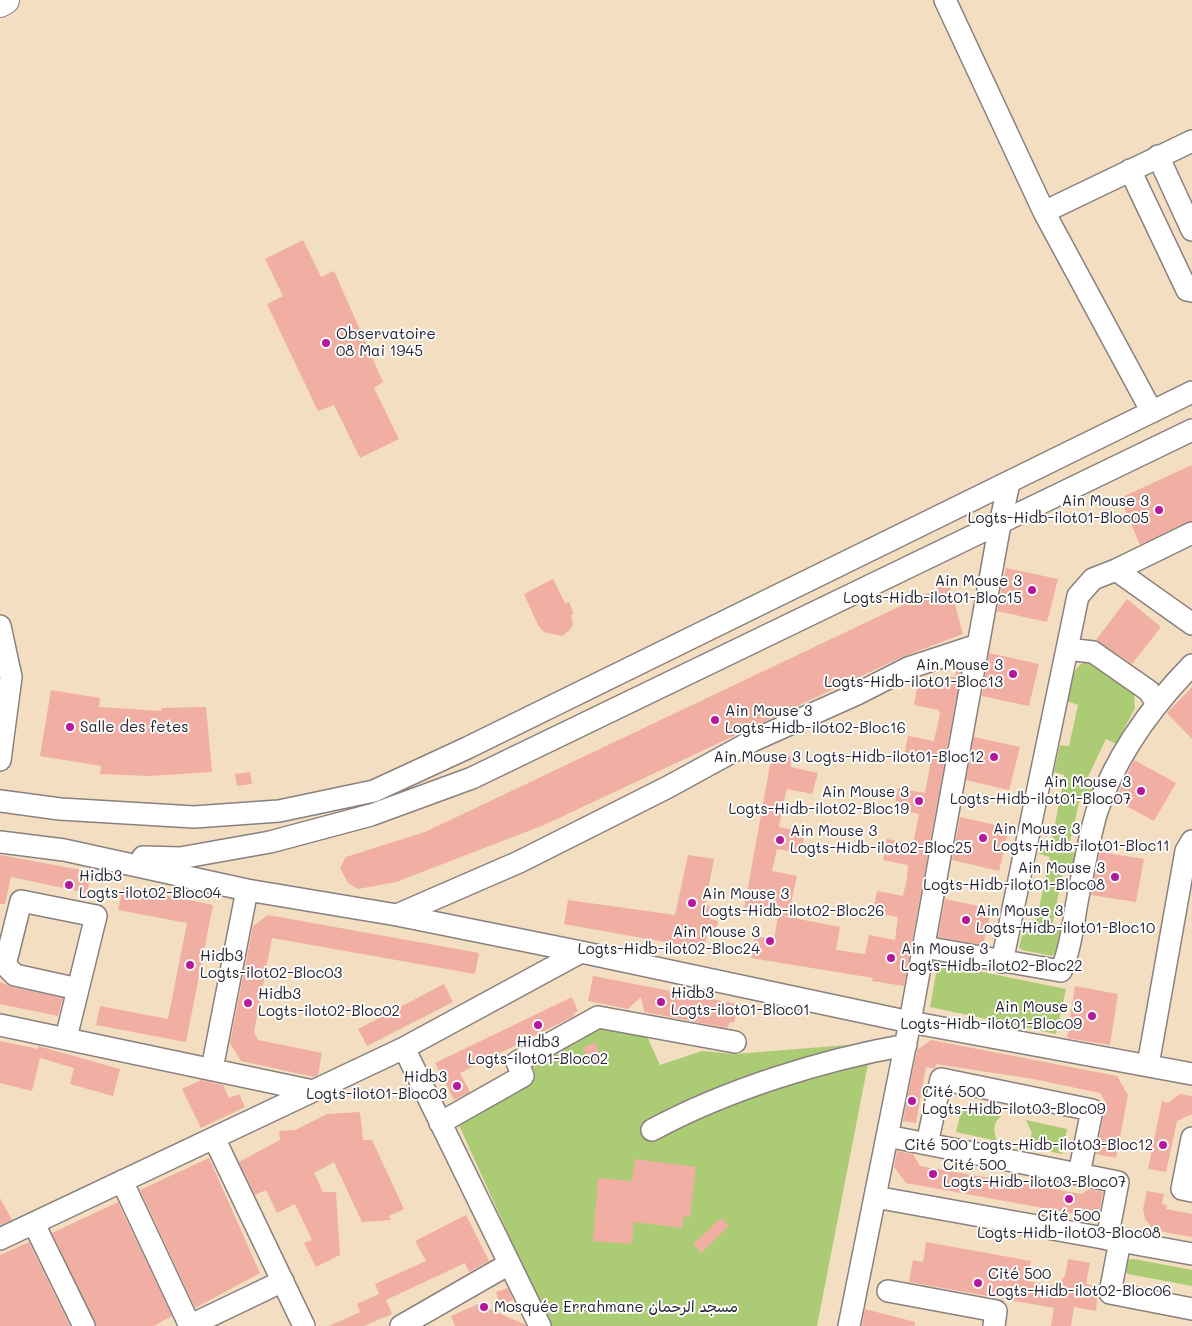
<!DOCTYPE html>
<html>
<head>
<meta charset="utf-8">
<style>
	body { margin:0 }
	canvas { display:block; background:#f3dec1 }
</style>
</head>
<body>
<canvas width="1192" height="1326"></canvas>
<script>
const ctx = document.querySelector('canvas').getContext('2d');
ctx.lineJoin = 'round';
function fill(path, color) { ctx.fillStyle = color; ctx.fill(path, 'evenodd'); }
function stroke(path, color, width, dash) { ctx.strokeStyle = color; ctx.lineWidth = width; ctx.lineCap = dash ? 'butt' : 'round'; ctx.setLineDash(dash || []); ctx.stroke(path); }
function drawText(font, color, halo, rows, align = 'center') {
  ctx.font = font + ' Mali,"Playpen Sans Arabic",sans-serif'; ctx.lineWidth = 4; ctx.setLineDash([]); ctx.textBaseline = 'middle'; ctx.strokeStyle = halo; ctx.fillStyle = color; for (const [text, x, y, turn = 0] of rows) {
    ctx.save(); ctx.translate(x, y); ctx.rotate((+turn || 0) * Math.PI / 180); ctx.textAlign = isNaN(turn) ? turn : align; if (halo) ctx.strokeText(text, 0, 0); ctx.fillText(text, 0, 0); ctx.restore();
  }
}
const green = new Path2D(`
	M1087 661 1134 694 1135 708 1116 744 1106 739 1085 783 1093 786 1094 791 1088 799 1080 798 1068 851 1077 854 1072 867 1064 866 1052 927 1062 930 1056 953 1052 956 1022 950 1019 947 1026 922H1036L1050 857 1039 854 1041 839H1052L1064 779V775L1054 772 1060 745 1069 746 1078 705 1067 701C1070 687 1071 666 1087 661Z
	M938 963 1066 989 1056 1034 930 1007Z
	M603 1027 645 1032 660 1065 702 1051 735 1054 872 1043 817 1326H550L457 1121 535 1079 533 1067Z
	M962 1107 1001 1116C993 1123 993 1131 997 1141L956 1132Z
	M1026 1120 1067 1129 1062 1154 1021 1146 1030 1138 1032 1133Z
	M1134 1259 1192 1270V1286L1128 1274 1125 1271 1127 1260Z`);
const building = new Path2D(`
	M303 240 321 277 334 271 383 382 374 388 399 439 360 458 334 405 318 411 267 304 283 296 265 259Z
	M1192 465V521L1140 545 1120 498Z
	M1006 568 1058 579 1047 622 997 611Z
	M553 579 565 603 569 602 574 614 571 615 573 624 570 630 562 636 544 632 538 625 524 594Z
	M949 583 963 634 902 657 544 825 396 882 358 889 348 883 340 868 346 857 425 832Z
	M1127 599 1161 627 1132 664 1096 640Z
	M989 653 1039 664 1029 706 982 696Z
	M956 671 961 672 904 986 872 981 873 978 751 958 755 936 774 940 778 915 840 927 836 950 865 954 869 935 895 940 898 917 873 912 877 891 903 896 907 878 908 865 883 860 887 839 913 844 919 814 894 809 898 788 925 793 930 766 929 762 904 757 908 736 934 741 940 714 939 710 914 705 918 683 944 689 947 676 955 677Z
	M1192 687V739L1167 713Z
	M51 690 100 698 99 707 162 711 161 708 206 707 212 772 149 776 100 774 101 766 40 756Z
	M974 737 1020 747 1009 790 966 780Z
	M772 754 791 757V767L818 773 812 794 787 789 784 801 779 827 805 832 801 853 777 849 772 871 797 876 788 916 744 909Z
	M1134 760 1176 783 1154 821 1115 800Z
	M250 772 252 784 237 786 235 774Z
	M960 817 1009 828 999 871 952 860Z
	M1100 852 1144 859 1136 902 1091 895Z
	M0 855 92 872 87 893 11 877 5 904H0Z
	M688 855 714 859 705 905 712 907 710 919 718 921 716 932 708 930 704 949 564 924 568 900 675 915Z
	M123 887 213 905 186 1042 96 1025 100 1006 168 1019 187 923 118 910Z
	M945 899 992 909 983 945 938 937Z
	M268 915 479 953 475 974 272 938 254 1032 258 1040 322 1053 318 1075 314 1077 241 1061 230 1043 253 926Z
	M593 976 738 1004 734 1023 730 1022 727 1028 644 1012 641 997 628 1009 588 1001Z
	M0 982 12 987 63 998 58 1016 0 1004Z
	M444 984 453 1002 367 1046 358 1029Z
	M1075 986 1118 994 1110 1045 1067 1038Z
	M572 997 578 1011 573 1014 574 1016 460 1073 470 1092 454 1100 435 1063Z
	M931 1040 1117 1076 1128 1095 1116 1158 1096 1154 1106 1103 1100 1093 1033 1079 936 1064 935 1069 926 1067 916 1123 903 1121 917 1050Z
	M0 1041 38 1049V1046L120 1069 113 1096 70 1084 74 1068 40 1058 32 1091 0 1083Z
	M595 1042 602 1059 590 1064 583 1048Z
	M201 1080 223 1085 229 1098 239 1094 245 1107 201 1128 182 1089Z
	M1180 1094 1192 1096V1114L1177 1121 1166 1172 1148 1169 1162 1101 1168 1103Z
	M360 1112 363 1140H372L404 1209 389 1216 391 1220 362 1222 334 1162 314 1173 323 1192H336L340 1255 316 1267 304 1243 312 1240 295 1204 277 1213 266 1190 255 1195 239 1162 280 1140 279 1131 295 1130 327 1114Z
	M897 1151 913 1154 920 1166 1082 1194 1089 1189 1103 1192 1100 1209 1087 1216 906 1183 894 1167Z
	M209 1158 260 1273 195 1308 140 1190Z
	M635 1159 696 1167 690 1217 684 1216 682 1228 634 1222 632 1244 593 1241 598 1178 632 1181Z
	M1147 1191 1164 1194 1162 1204 1167 1205 1166 1209 1192 1214V1237L1154 1230 1145 1219 1143 1209Z
	M0 1198 12 1220 0 1225Z
	M118 1202 172 1316 154 1326H96L52 1233Z
	M466 1215 489 1261 469 1272 465 1263 386 1300 392 1314 364 1326H329L360 1312 357 1304 379 1294 375 1284 426 1261 415 1241Z
	M721 1218 729 1226 701 1253 693 1244Z
	M29 1242 70 1326H0V1255Z
	M926 1242 1031 1261 1027 1281 1056 1286 1065 1276 1068 1259 1090 1263 1086 1284 1098 1287 1096 1311 1074 1307 1071 1326H1051L1054 1308 909 1282 913 1260 923 1262Z
	M508 1288 513 1300 500 1305 496 1292Z
	M478 1304 526 1325V1326H455L451 1316Z
	M865 1309 915 1322V1326H862Z`);
const minor = new Path2D(`
	M945 0 1044 212 1152 412
	M1158 156 1192 230
	M1130 170 1187 290 1192 291
	M1044 212 1192 141
	M1116 570 1192 624
	M0 626 11 677 0 760
	M1067 649 1093 652 1149 691 1157 704
	M0 801 60 809 194 817 279 811 374 791 467 748 1192 392
	M0 842 64 850 247 890 397 915 581 952 910 1022 1192 1074
	M143 857 180 858 270 842 371 815 472 778 1192 430
	M397 915 519 862 668 787 752 741 857 694 908 668 978 645
	M924 947 1061 971C1073 943 1074 911 1081 882 1086 858 1090 834 1097 811 1116 755 1151 707 1192 665
	M1002 962 1078 596 1093 579 1116 570 1192 533
	M0 1025 313 1091
	M66 1038 96 916 21 901 5 965 15 975 78 989
	M404 1048 540 1326
	M1148 1065 1186 851 1192 841
	M212 1069 247 890
	M440 1123 523 1076 517 1062 598 1017 735 1042
	M652 1130C726 1090 822 1060 906 1045
	M887 1136 1118 1182 1107 1239
	M214 1138 304 1326
	M1192 1138 1182 1189 1192 1191
	M927 1144 941 1079 1092 1110 1079 1174
	M122 1181 190 1326
	M875 1197 1192 1254
	M34 1224 84 1326
	M0 1239 404 1048 581 952
	M1120 1241 1110 1293 1192 1309
	M888 1291 996 1311 994 1326
	M189 1326 283 1281
	M401 1326 509 1264
	M849 1326 910 1022 1000 524 1009 483`);
const major = new Path2D(`
	M0 3 5 0`);
const markers = [
	[326,343,5,"#b5179e"],
	[1159,510,5,"#b5179e"],
	[1032,590,5,"#b5179e"],
	[1013,674,5,"#b5179e"],
	[715,720,5,"#b5179e"],
	[70,727,5,"#b5179e"],
	[994,757,5,"#b5179e"],
	[1141,791,5,"#b5179e"],
	[919,801,5,"#b5179e"],
	[983,838,5,"#b5179e"],
	[780,840,5,"#b5179e"],
	[1115,877,5,"#b5179e"],
	[69,885,5,"#b5179e"],
	[692,903,5,"#b5179e"],
	[966,920,5,"#b5179e"],
	[770,941,5,"#b5179e"],
	[891,958,5,"#b5179e"],
	[190,965,5,"#b5179e"],
	[661,1002,5,"#b5179e"],
	[248,1003,5,"#b5179e"],
	[1092,1016,5,"#b5179e"],
	[538,1025,5,"#b5179e"],
	[457,1086,5,"#b5179e"],
	[912,1101,5,"#b5179e"],
	[1163,1145,5,"#b5179e"],
	[933,1174,5,"#b5179e"],
	[1069,1199,5,"#b5179e"],
	[978,1283,5,"#b5179e"],
	[484,1307,5,"#b5179e"]
];
const poiNames = [
	["Observatoire",336,334],
	["08 Mai 1945",336,351],
	["Ain Mouse 3",1149,501,"right"],
	["Logts-Hidb-ilot01-Bloc05",1149,518,"right"],
	["Ain Mouse 3",1022,581,"right"],
	["Logts-Hidb-ilot01-Bloc15",1022,598,"right"],
	["Ain Mouse 3",1003,665,"right"],
	["Logts-Hidb-ilot01-Bloc13",1003,682,"right"],
	["Ain Mouse 3",725,711],
	["Logts-Hidb-ilot02-Bloc16",725,728],
	["Salle des fetes",80,727],
	["Ain Mouse 3 Logts-Hidb-ilot01-Bloc12",984,757,"right"],
	["Ain Mouse 3",1131,782,"right"],
	["Logts-Hidb-ilot01-Bloc07",1131,799,"right"],
	["Ain Mouse 3",909,792,"right"],
	["Logts-Hidb-ilot02-Bloc19",909,809,"right"],
	["Ain Mouse 3",993,829],
	["Logts-Hidb-ilot01-Bloc11",993,846],
	["Ain Mouse 3",790,831],
	["Logts-Hidb-ilot02-Bloc25",790,848],
	["Ain Mouse 3",1105,868,"right"],
	["Logts-Hidb-ilot01-Bloc08",1105,885,"right"],
	["Hidb3",79,876],
	["Logts-ilot02-Bloc04",79,893],
	["Ain Mouse 3",702,894],
	["Logts-Hidb-ilot02-Bloc26",702,911],
	["Ain Mouse 3",976,911],
	["Logts-Hidb-ilot01-Bloc10",976,928],
	["Ain Mouse 3",760,932,"right"],
	["Logts-Hidb-ilot02-Bloc24",760,949,"right"],
	["Ain Mouse 3",901,949],
	["Logts-Hidb-ilot02-Bloc22",901,966],
	["Hidb3",200,956],
	["Logts-ilot02-Bloc03",200,973],
	["Hidb3",671,993],
	["Logts-ilot01-Bloc01",671,1010],
	["Hidb3",258,994],
	["Logts-ilot02-Bloc02",258,1011],
	["Ain Mouse 3",1082,1007,"right"],
	["Logts-Hidb-ilot01-Bloc09",1082,1024,"right"],
	["Hidb3",538,1042,"center"],
	["Logts-ilot01-Bloc02",538,1059,"center"],
	["Hidb3",447,1077,"right"],
	["Logts-ilot01-Bloc03",447,1094,"right"],
	["Cité 500",922,1092],
	["Logts-Hidb-ilot03-Bloc09",922,1109],
	["Cité 500 Logts-Hidb-ilot03-Bloc12",1153,1145,"right"],
	["Cité 500",943,1165],
	["Logts-Hidb-ilot03-Bloc07",943,1182],
	["Cité 500",1069,1216,"center"],
	["Logts-Hidb-ilot03-Bloc08",1069,1233,"center"],
	["Cité 500",988,1274],
	["Logts-Hidb-ilot02-Bloc06",988,1291],
	["Mosquée Errahmane مسجد الرحمان",494,1307]
];
fill(green, '#abcc74');
fill(building, '#f1aea3');
stroke(minor, '#8a807e', 24);
stroke(major, '#8a807e', 30);
stroke(minor, '#fff', 21);
stroke(major, '#fff', 28);
for (const [x, y, r, color] of markers) { const dot = new Path2D(); dot.arc(x, y, r, 0, 2 * Math.PI); ctx.fillStyle = color; ctx.fill(dot); stroke(dot, '#fdfcf7', 2); }
drawText('15px', '#22223b', '#fdfcf7', poiNames, 'left');
</script>
</body>
</html>
